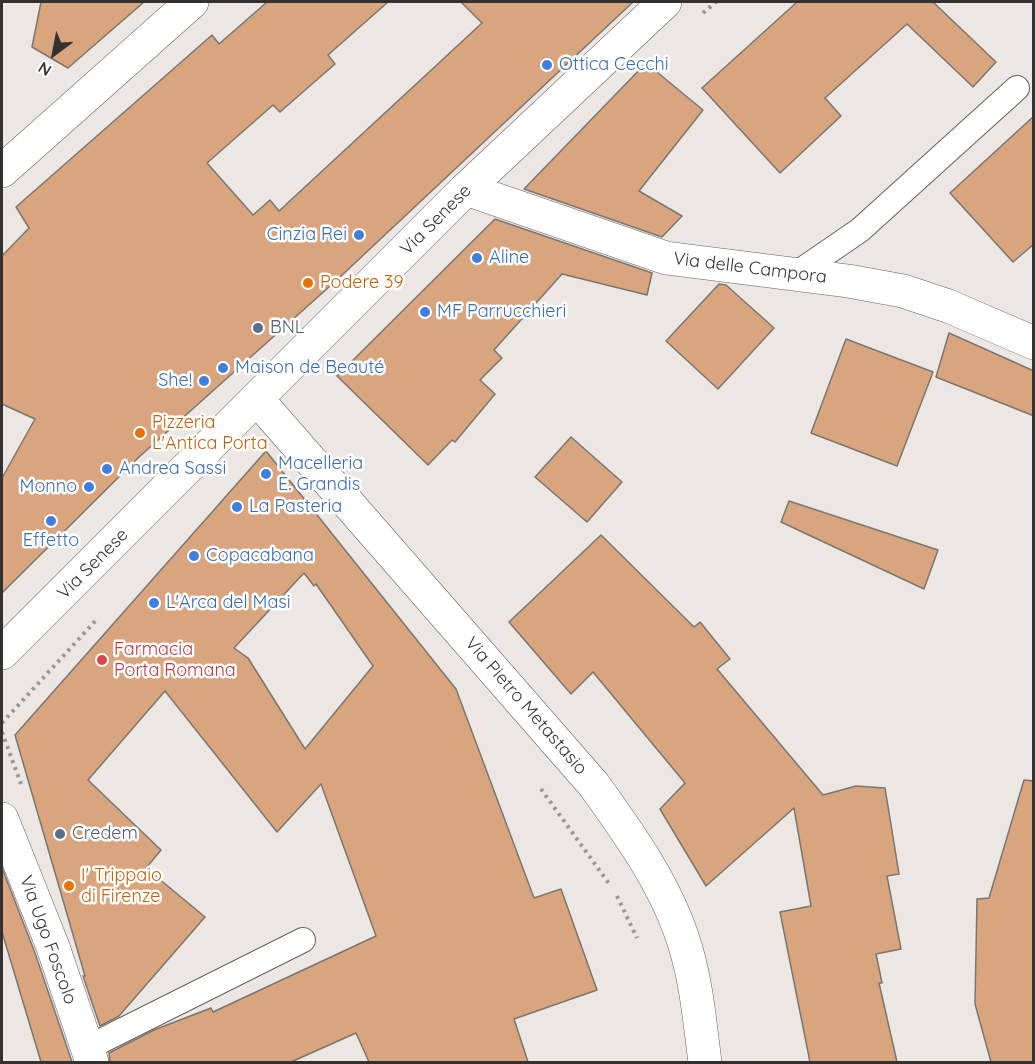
<!DOCTYPE html>
<html>
<head>
<meta charset="utf-8">
<style>
	body { margin:0 }
	#map { position:relative; width:1035px; height:1064px; overflow:hidden; background:#ede7e3; font-family:Quicksand,sans-serif }
	canvas { display:block }
	.frame { position:absolute; inset:0; border:3px solid #343230; pointer-events:none }
	.north { position:absolute; left:24px; top:24px; width:60px; height:60px; -webkit-text-stroke:4px #fff; paint-order:stroke; rotate:212deg; font-size:16px; font-weight:700; line-height:24px; text-align:center; color:#343230 }
	.north::after { content:''; display:block; margin:auto; width:21px; height:27px; background:#343230; clip-path:polygon(50% 0,100% 100%,50% 72%,0 100%) }
</style>
</head>
<body>
<div id="map">
<canvas width="1035" height="1064"></canvas>
<div class="frame"></div>
<div class="north">N</div>
</div>
<script>
const ctx = document.querySelector('canvas').getContext('2d');
ctx.lineJoin = 'round';
function fill(path, color) { ctx.fillStyle = color; ctx.fill(path, 'evenodd'); }
function stroke(path, color, width, dash) { ctx.strokeStyle = color; ctx.lineWidth = width; ctx.lineCap = dash ? 'butt' : 'round'; ctx.setLineDash(dash || []); ctx.stroke(path); }
function drawText(font, color, halo, rows, align = 'center') {
  ctx.font = font + ' Quicksand,sans-serif'; ctx.lineWidth = 5; ctx.setLineDash([]); ctx.textBaseline = 'middle'; ctx.strokeStyle = halo; ctx.fillStyle = color; for (const [text, x, y, turn = 0] of rows) {
    ctx.save(); ctx.translate(x, y); ctx.rotate((+turn || 0) * Math.PI / 180); ctx.textAlign = isNaN(turn) ? turn : align; if (halo) ctx.strokeText(text, 0, 0); ctx.fillText(text, 0, 0); ctx.restore();
  }
}
const building = new Path2D(`
	M41 2H144L68 68 32 47Z
	M267 2H388L328 55 335 64 280 112 273 105 207 163 253 215 270 200 279 211 482 23 461 2H633L339 278 139 457 2 593V478L35 419 2 404V256L29 228 16 207 212 35 219 44Z
	M797 2H933L996 62 973 87 907 24 825 98 841 116 780 173 702 88Z
	M646 63 703 110 639 191 682 216 662 237 524 189Z
	M1034 116V244L1013 262 950 193Z
	M495 219 652 273 647 295 562 274 494 350 502 358 480 380 495 394 455 442 452 440 428 465 337 376Z
	M719 284 726 285 774 328 718 389 666 341Z
	M949 333 1034 371V416L936 377Z
	M846 339 933 372 897 466 811 433Z
	M571 437 622 482 587 522 535 477Z
	M266 451 456 689 534 898 561 889 597 990 514 1019 528 1062H369L356 1033 291 1062H110L109 1053 154 1030 211 1008 213 1012 376 936 321 784 277 832 165 691 88 780 161 850 146 868 205 917 119 1016 100 1026 83 976H85L15 735ZM304 573 314 586 316 584 373 666 305 749 248 658 234 648Z
	M789 501 938 550 924 589 781 522Z
	M601 535 694 627 700 622 730 659 717 669 823 795 856 786 885 788 899 874 887 876 901 949 876 954 882 983H879L897 1062H810L780 912 811 906 794 808 706 886 660 809 685 783 593 672 571 694 509 622Z
	M1024 780 1034 781V1062H991L975 1004 977 899 989 898Z
	M2 868 35 953 72 1062H41L2 932Z`);
const path = new Path2D(`
	M703 13 716 2
	M2 723 98 618
	M2 732 21 784
	M541 789 610 885
	M617 896 637 938`);
const service = new Path2D(`
	M796 274 860 230 1017 88
	M87 1048 303 940`);
const minor = new Path2D(`
	M2 171 192 2
	M466 189 666 258 848 281 903 291 948 306 1034 343
	M257 399 594 785C630 835 669 889 686 949 697 986 700 1025 705 1062
	M2 819 53 947 92 1062`);
const primary = new Path2D(`
	M2 653 466 189 665 2`);
const markers = [
	[547,65,6,"#3f7fe0"],
	[359,235,6,"#3f7fe0"],
	[477,258,6,"#3f7fe0"],
	[308,283,6,"#e8710a"],
	[425,312,6,"#3f7fe0"],
	[258,328,6,"#5c6f8a"],
	[223,368,6,"#3f7fe0"],
	[204,381,6,"#3f7fe0"],
	[140,433,6,"#e8710a"],
	[107,469,6,"#3f7fe0"],
	[266,474,6,"#3f7fe0"],
	[89,487,6,"#3f7fe0"],
	[237,507,6,"#3f7fe0"],
	[51,521,6,"#3f7fe0"],
	[194,556,6,"#3f7fe0"],
	[154,603,6,"#3f7fe0"],
	[102,660,6,"#e0444e"],
	[60,834,6,"#5c6f8a"],
	[69,886,6,"#e8710a"]
];
const shopNames = [
	["Ottica Cecchi",559,65],
	["Cinzia Rei",347,235,"right"],
	["Aline",489,258],
	["MF Parrucchieri",437,312],
	["Maison de Beauté",235,368],
	["She!",192,381,"right"],
	["Macelleria",278,464],
	["E. Grandis",278,485],
	["Andrea Sassi",119,469],
	["Monno",77,487,"right"],
	["La Pasteria",249,507],
	["Effetto",51,541,"center"],
	["Copacabana",206,556],
	["L'Arca del Masi",166,603]
];
const streetNames = [
	["Via Senese",436,220,-45],
	["Via delle Campora",750,268,7],
	["Via Senese",93,564,-45],
	["Via Pietro Metastasio",526,706,49],
	["Via Ugo Foscolo",48,940,70]
];
const foodNames = [
	["Podere 39",320,283],
	["Pizzeria",152,423],
	["L'Antica Porta",152,444],
	["I' Trippaio",81,876],
	["di Firenze",81,897]
];
const serviceNames = [
	["BNL",270,328],
	["Credem",72,834]
];
const healthNames = [
	["Farmacia",114,650],
	["Porta Romana",114,671]
];
fill(building, '#d8a57e');
stroke(building, '#7b7672', 1.5);
stroke(service, '#66615d', 26);
stroke(minor, '#66615d', 34);
stroke(primary, '#66615d', 34);
stroke(path, '#9c9895', 4, [3, 4.5]);
stroke(service, '#fff', 24);
stroke(minor, '#fff', 33);
stroke(primary, '#fff', 33);
for (const [x, y, r, color] of markers) { const dot = new Path2D(); dot.arc(x, y, r, 0, 2 * Math.PI); ctx.fillStyle = color; ctx.fill(dot); stroke(dot, '#fff', 2); }
drawText('18px', '#366cbe', '#fff', shopNames, 'left');
drawText('18px', '#343230', '#fff', streetNames);
drawText('18px', '#c56008', '#fff', foodNames, 'left');
drawText('18px', '#4e5e75', '#fff', serviceNames, 'left');
drawText('18px', '#be3a42', '#fff', healthNames, 'left');
</script>
</body>
</html>
